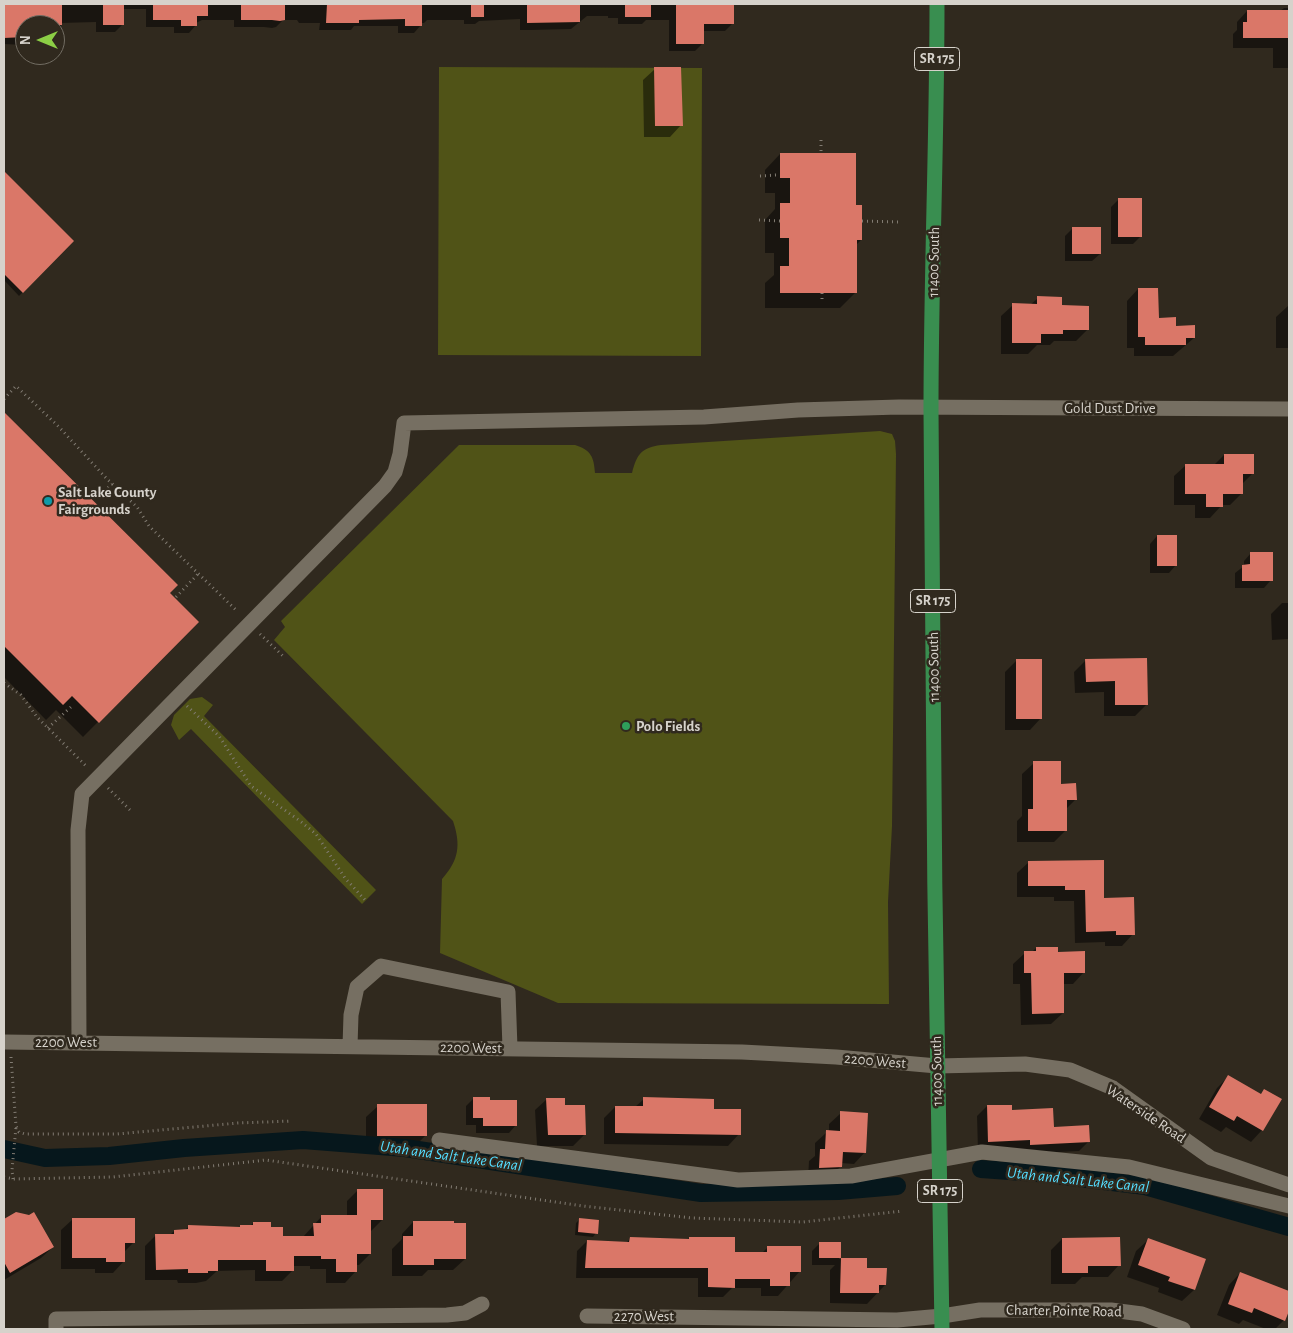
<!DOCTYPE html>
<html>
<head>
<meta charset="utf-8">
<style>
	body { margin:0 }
	#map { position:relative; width:1293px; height:1333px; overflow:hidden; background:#30291e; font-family:"Alegreya Sans",sans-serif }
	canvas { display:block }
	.frame { position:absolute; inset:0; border:5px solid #d6d2cb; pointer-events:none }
	.north { position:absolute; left:15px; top:15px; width:50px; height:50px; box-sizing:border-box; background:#30291e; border:1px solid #726d63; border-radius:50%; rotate:270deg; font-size:14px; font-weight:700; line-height:20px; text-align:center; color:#d6d2cb }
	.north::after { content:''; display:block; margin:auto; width:18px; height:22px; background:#8cce45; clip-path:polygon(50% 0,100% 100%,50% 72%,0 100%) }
</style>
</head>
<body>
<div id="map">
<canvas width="1293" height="1333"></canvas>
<div class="frame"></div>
<div class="north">N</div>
</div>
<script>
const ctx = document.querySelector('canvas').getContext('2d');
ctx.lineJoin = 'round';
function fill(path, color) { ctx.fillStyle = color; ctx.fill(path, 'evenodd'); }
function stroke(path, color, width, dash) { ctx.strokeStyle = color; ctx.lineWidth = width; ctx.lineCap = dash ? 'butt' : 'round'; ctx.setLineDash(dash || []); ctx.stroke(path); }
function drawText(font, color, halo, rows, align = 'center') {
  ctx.font = font + ' "Alegreya Sans",sans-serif'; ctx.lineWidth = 5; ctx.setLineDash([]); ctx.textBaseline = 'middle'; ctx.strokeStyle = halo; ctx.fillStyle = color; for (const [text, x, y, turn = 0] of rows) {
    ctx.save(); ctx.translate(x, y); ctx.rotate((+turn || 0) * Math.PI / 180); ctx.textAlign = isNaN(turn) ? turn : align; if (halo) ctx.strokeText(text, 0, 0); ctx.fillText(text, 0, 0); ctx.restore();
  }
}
const green = new Path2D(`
	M439 67 702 68 701 356 438 355Z
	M880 431 892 434 895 441 896 454 892 826 888 902 889 1004 558 1003 440 953 442 879C459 860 461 845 453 821L274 640 285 627 281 621 459 445H575C591 450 594 457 595 473H632C637 454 641 448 661 445Z
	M202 697 213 705 204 716 376 890 362 904 191 729 179 740 171 725 174 715 190 699Z`);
const shadow = new Path2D(`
	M4 4H733V23L725 31H702V44L695 51H669V20H646L642 24H618V18H608V16H587L571 29 532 30H520V19L479 21 475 24H464V20H427L424 23H421V25L414 33H398V26H354L351 30H319L320 23H299L297 20H283L276 27 272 28 264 27H234V20H202L196 23V25L189 33H174V27H146V9H123V24L115 32H96V22L61 23V36L55 42V25H25V47H23V45L4 44Z
	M1284 8H1289V68H1273V48H1233V34L1237 30V22L1247 11H1280Z
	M655 69 681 125 670 137H644L643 80Z
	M780 154 855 206 861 240 856 245V292L840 308H765V283L774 275V253H765V220L775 209V193H765V170Z
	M4 173 73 241 19 296 4 280Z
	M1118 200 1141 236 1133 244H1111V207Z
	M1073 228 1100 254 1092 261H1065V236Z
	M1138 289 1158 319 1194 338 1173 356H1134V348H1127V301Z
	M1038 298 1060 307 1088 329 1076 341H1054L1050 345H1037L1028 354H1001V316L1013 305H1030Z
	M1288 306H1289V348H1276V317Z
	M6 416 168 593 197 622 83 737 56 710 46 720 4 677V418Z
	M1224 455 1253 473 1242 484V493L1230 505H1222L1210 518H1195V505H1174V476L1186 465H1214Z
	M1157 536 1176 565 1169 573H1150V544Z
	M1251 553 1271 580 1264 588H1235V573L1244 566V561Z
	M1282 603H1289V639L1272 640 1271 614Z
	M1017 660 1041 718 1030 730H1005V672Z
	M1086 660H1146L1147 704 1135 716H1104V692L1075 693 1074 672Z
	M1034 763 1075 800 1066 809V830L1054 842H1017V821L1022 816V774Z
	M1029 862 1103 899 1133 934 1122 946H1105V942L1075 943 1074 901H1054V897H1017V873Z
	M1036 948 1057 953 1084 972 1073 984H1063V1013L1051 1024 1021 1025 1020 984H1013V964L1025 953 1032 952Z
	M1228 1077 1260 1095 1264 1091 1262 1130 1251 1142 1226 1127 1221 1132 1199 1119 1217 1088Z
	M473 1099 516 1125 509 1133H476V1125H466V1106Z
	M547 1099 564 1106 585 1134 573 1146H537L535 1110Z
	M644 1099 739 1134 728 1146 604 1144V1118L615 1107H635Z
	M378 1106 426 1135 414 1147H366V1117Z
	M987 1106 1011 1112 1089 1141 1079 1151 1021 1154 978 1151 977 1116Z
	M841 1113 865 1152 854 1164 841 1163V1166L829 1178 808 1179 809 1161 815 1156V1143L827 1132H829V1124Z
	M358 1190 382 1220 370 1232V1254L359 1265H356V1271L345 1283H326V1269H310V1266H293V1270L282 1281H255V1270L217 1271 206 1281 196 1283H178L177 1280H145V1246L156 1235H170L174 1231H184L189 1226 239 1228 241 1226H250L253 1223 270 1229 282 1238 303 1237 322 1216H347V1201Z
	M16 1213 53 1247 41 1258 4 1280V1220Z
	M73 1219 133 1243 124 1252V1261L113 1273H95V1269H61V1230Z
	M579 1220 596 1233 593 1237 575 1235 576 1223Z
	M413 1222 465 1259 453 1270H428L422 1276H392V1249L402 1239V1234Z
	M689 1238 733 1254H761L768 1247 800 1271 778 1296H761V1288H732L723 1297H698V1278H576L577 1251 587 1241 626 1243 630 1239 688 1240Z
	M1062 1239 1119 1265 1108 1277H1082L1075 1284H1051V1250Z
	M1148 1240 1205 1260 1194 1290 1182 1301 1158 1292 1159 1288 1127 1277 1136 1251Z
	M820 1243H839V1259H866V1269L885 1285 867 1304 830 1303V1270L835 1265H812V1251Z
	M1240 1273 1289 1293V1307L1284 1320 1275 1329H1266L1243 1320 1239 1324 1217 1315 1229 1285Z`);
const canal = new Path2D(`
	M4 1149 45 1158 109 1156 184 1148 303 1140 405 1148 701 1193 838 1191 897 1186
	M981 1169 1038 1173 1145 1186 1289 1227`);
const building = new Path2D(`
	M4 4H62V25H25V37L4 38Z
	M103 4H124V25H103Z
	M153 4H208V16H197V26H181V20H153Z
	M241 4H285V20L280 21 272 20H241Z
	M327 4H422V26H405V19L359 20V23H326Z
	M471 4H484V17H471Z
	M527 4H580V22L527 23Z
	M625 4H651V17H625Z
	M676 4H734V24H704V44H676Z
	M1247 10H1289V38H1243V22H1247Z
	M654 67H681L683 126H655Z
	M780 153H856V205H862V240H857V293H780V266H789V238H780V203H790V178H780Z
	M4 171 74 241 23 293 4 274Z
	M1118 198H1142V237H1118Z
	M1072 227H1101V254H1072Z
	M1138 288H1158L1159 318 1176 317V326L1195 325V338H1186V345H1145V337H1138Z
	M1037 296 1062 297V305L1089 306V330H1063V334H1041V343H1012V303L1037 304Z
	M4 412 178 585 170 593 199 622 99 723 72 696 63 705 4 646Z
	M1224 454H1254V474H1243V494H1223V507H1206V494H1185V464H1224Z
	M1157 535H1177V566H1157Z
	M1250 552H1273V581H1242V565L1250 564Z
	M1147 658 1148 705H1115V681L1086 682 1085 659Z
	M1016 659H1042V719H1016Z
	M1033 761H1061V784L1076 783 1077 800H1067V831H1028V809H1033Z
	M1104 860V898L1134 897 1135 935H1116V931L1086 932 1085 890H1065V886H1028V861Z
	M1036 947H1058V952L1085 951V973H1064V1013L1032 1014 1031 973H1024V951H1036Z
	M1228 1075 1261 1094 1264 1089 1282 1099 1263 1131 1237 1116 1234 1121 1209 1107Z
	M473 1097H490V1100H517V1126H483V1118H473Z
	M643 1097 714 1099V1109H741V1135L615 1133V1106H643Z
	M546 1098H565V1105H585L586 1135H548Z
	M377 1104H427V1136H377Z
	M987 1105H1012V1110L1053 1108 1054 1127 1089 1125 1090 1142 1030 1145V1140L988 1142Z
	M840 1111 868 1113 866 1153 843 1152 842 1167 819 1168 820 1149H825L826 1130 840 1131Z
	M357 1189H383V1220H371V1254H357V1272H336V1259H321V1256H294V1271H266V1260H218V1271H208V1273H188V1269L156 1270 155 1234H174V1230L188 1229V1225L240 1227V1225H253V1222H271V1227H283V1236H314L313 1223H321V1215H357Z
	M16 1212 29 1215 34 1212 54 1247 10 1273 4 1262V1219Z
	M72 1218H135V1243H125V1262H106V1258H72Z
	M579 1218 599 1220 598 1234 578 1232Z
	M413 1221H454V1223H466V1259H434V1265H403V1236H413Z
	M630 1237 689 1239V1237H735V1252H767V1246H801V1272H790V1286H770V1279H735V1288L708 1287V1268H585L587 1240 629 1242Z
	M1120 1237 1121 1266H1088V1273H1062V1238Z
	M1148 1238 1206 1259 1195 1290 1168 1281 1170 1277 1138 1265Z
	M819 1242H841V1258H819Z
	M841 1258H867V1268H887L886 1285H879V1293H840Z
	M1240 1272 1289 1291V1311L1285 1321 1254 1308 1252 1313 1228 1304Z`);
const path = new Path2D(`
	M821 140V153
	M760 176 777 175
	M759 220 780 221
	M862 221 901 222
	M822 293V300
	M4 399 16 386 59 427 107 479 137 507 149 526 237 611
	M97 498 112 484
	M176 597 198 574
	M260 634 283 656
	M4 683 21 695 37 717 87 767
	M187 706 219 736 251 786 300 821 316 834 345 878 366 901
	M48 728 72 706
	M108 788 130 810
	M11 1057 16 1126 19 1132 25 1134H117L238 1123 292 1121
	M4 1177 13 1179 113 1177 266 1160 583 1206 692 1218 803 1222 903 1211
	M13 1179 12 1170 16 1127`);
const minor = new Path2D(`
	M4 1042 742 1052 836 1057 937 1066 1025 1064 1070 1070 1113 1088 1211 1158 1289 1185
	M79 1042 78 830 82 794 385 486 395 472 400 454 404 423 704 417 798 410 899 407 1289 409
	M350 1046 351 1015 357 987 381 966 508 992 510 1048
	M439 1140 738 1180 851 1176 982 1152 1129 1167 1289 1206
	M587 1316 897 1320 942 1316 980 1310H1111L1142 1314 1183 1329
	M56 1329V1319L447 1315 465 1313 482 1304`);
const major = new Path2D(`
	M937 4C937 139 931 275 931 410 932 716 936 1023 942 1329`);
const markers = [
	[48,501,5,"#0f9aa8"],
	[626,726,5,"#2e9e5b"]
];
const shields = [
	[937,59,45],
	[933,601,45],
	[940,1191,45]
];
const shieldNames = [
	["SR 175",937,59],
	["SR 175",933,601],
	["SR 175",940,1191]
];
const streetNames = [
	["11400 South",934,262,-89],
	["Gold Dust Drive",1110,408],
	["11400 South",934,667,-91],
	["2200 West",66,1042],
	["2200 West",471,1048,1],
	["2200 West",875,1061,5],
	["11400 South",937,1071,-91],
	["Waterside Road",1146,1114,34],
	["Charter Pointe Road",1064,1311,1],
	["2270 West",644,1316]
];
const poiNames = [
	["Salt Lake County",58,492],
	["Fairgrounds",58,509],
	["Polo Fields",636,726]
];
const waterNames = [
	["Utah and Salt Lake Canal",451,1156,8],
	["Utah and Salt Lake Canal",1078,1180,6]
];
fill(green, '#505317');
fill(shadow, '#0007');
stroke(canal, '#06171c', 18);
fill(building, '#da7768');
stroke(path, '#827c73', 3, [1, 4]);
stroke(minor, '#766f62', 15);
stroke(major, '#398e50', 15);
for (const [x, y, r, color] of markers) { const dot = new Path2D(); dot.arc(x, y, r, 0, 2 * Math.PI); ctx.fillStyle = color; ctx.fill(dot); stroke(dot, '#30291e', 2); }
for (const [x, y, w] of shields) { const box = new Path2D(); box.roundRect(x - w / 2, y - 11.5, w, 23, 4); ctx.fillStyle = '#30291e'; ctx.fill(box); stroke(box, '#d6d2cb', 1); }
drawText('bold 14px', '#d6d2cb', null, shieldNames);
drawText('15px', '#d6d2cb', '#30291e', streetNames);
drawText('bold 15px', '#d6d2cb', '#30291e', poiNames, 'left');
drawText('italic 16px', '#54ddff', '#30291e', waterNames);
</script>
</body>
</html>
